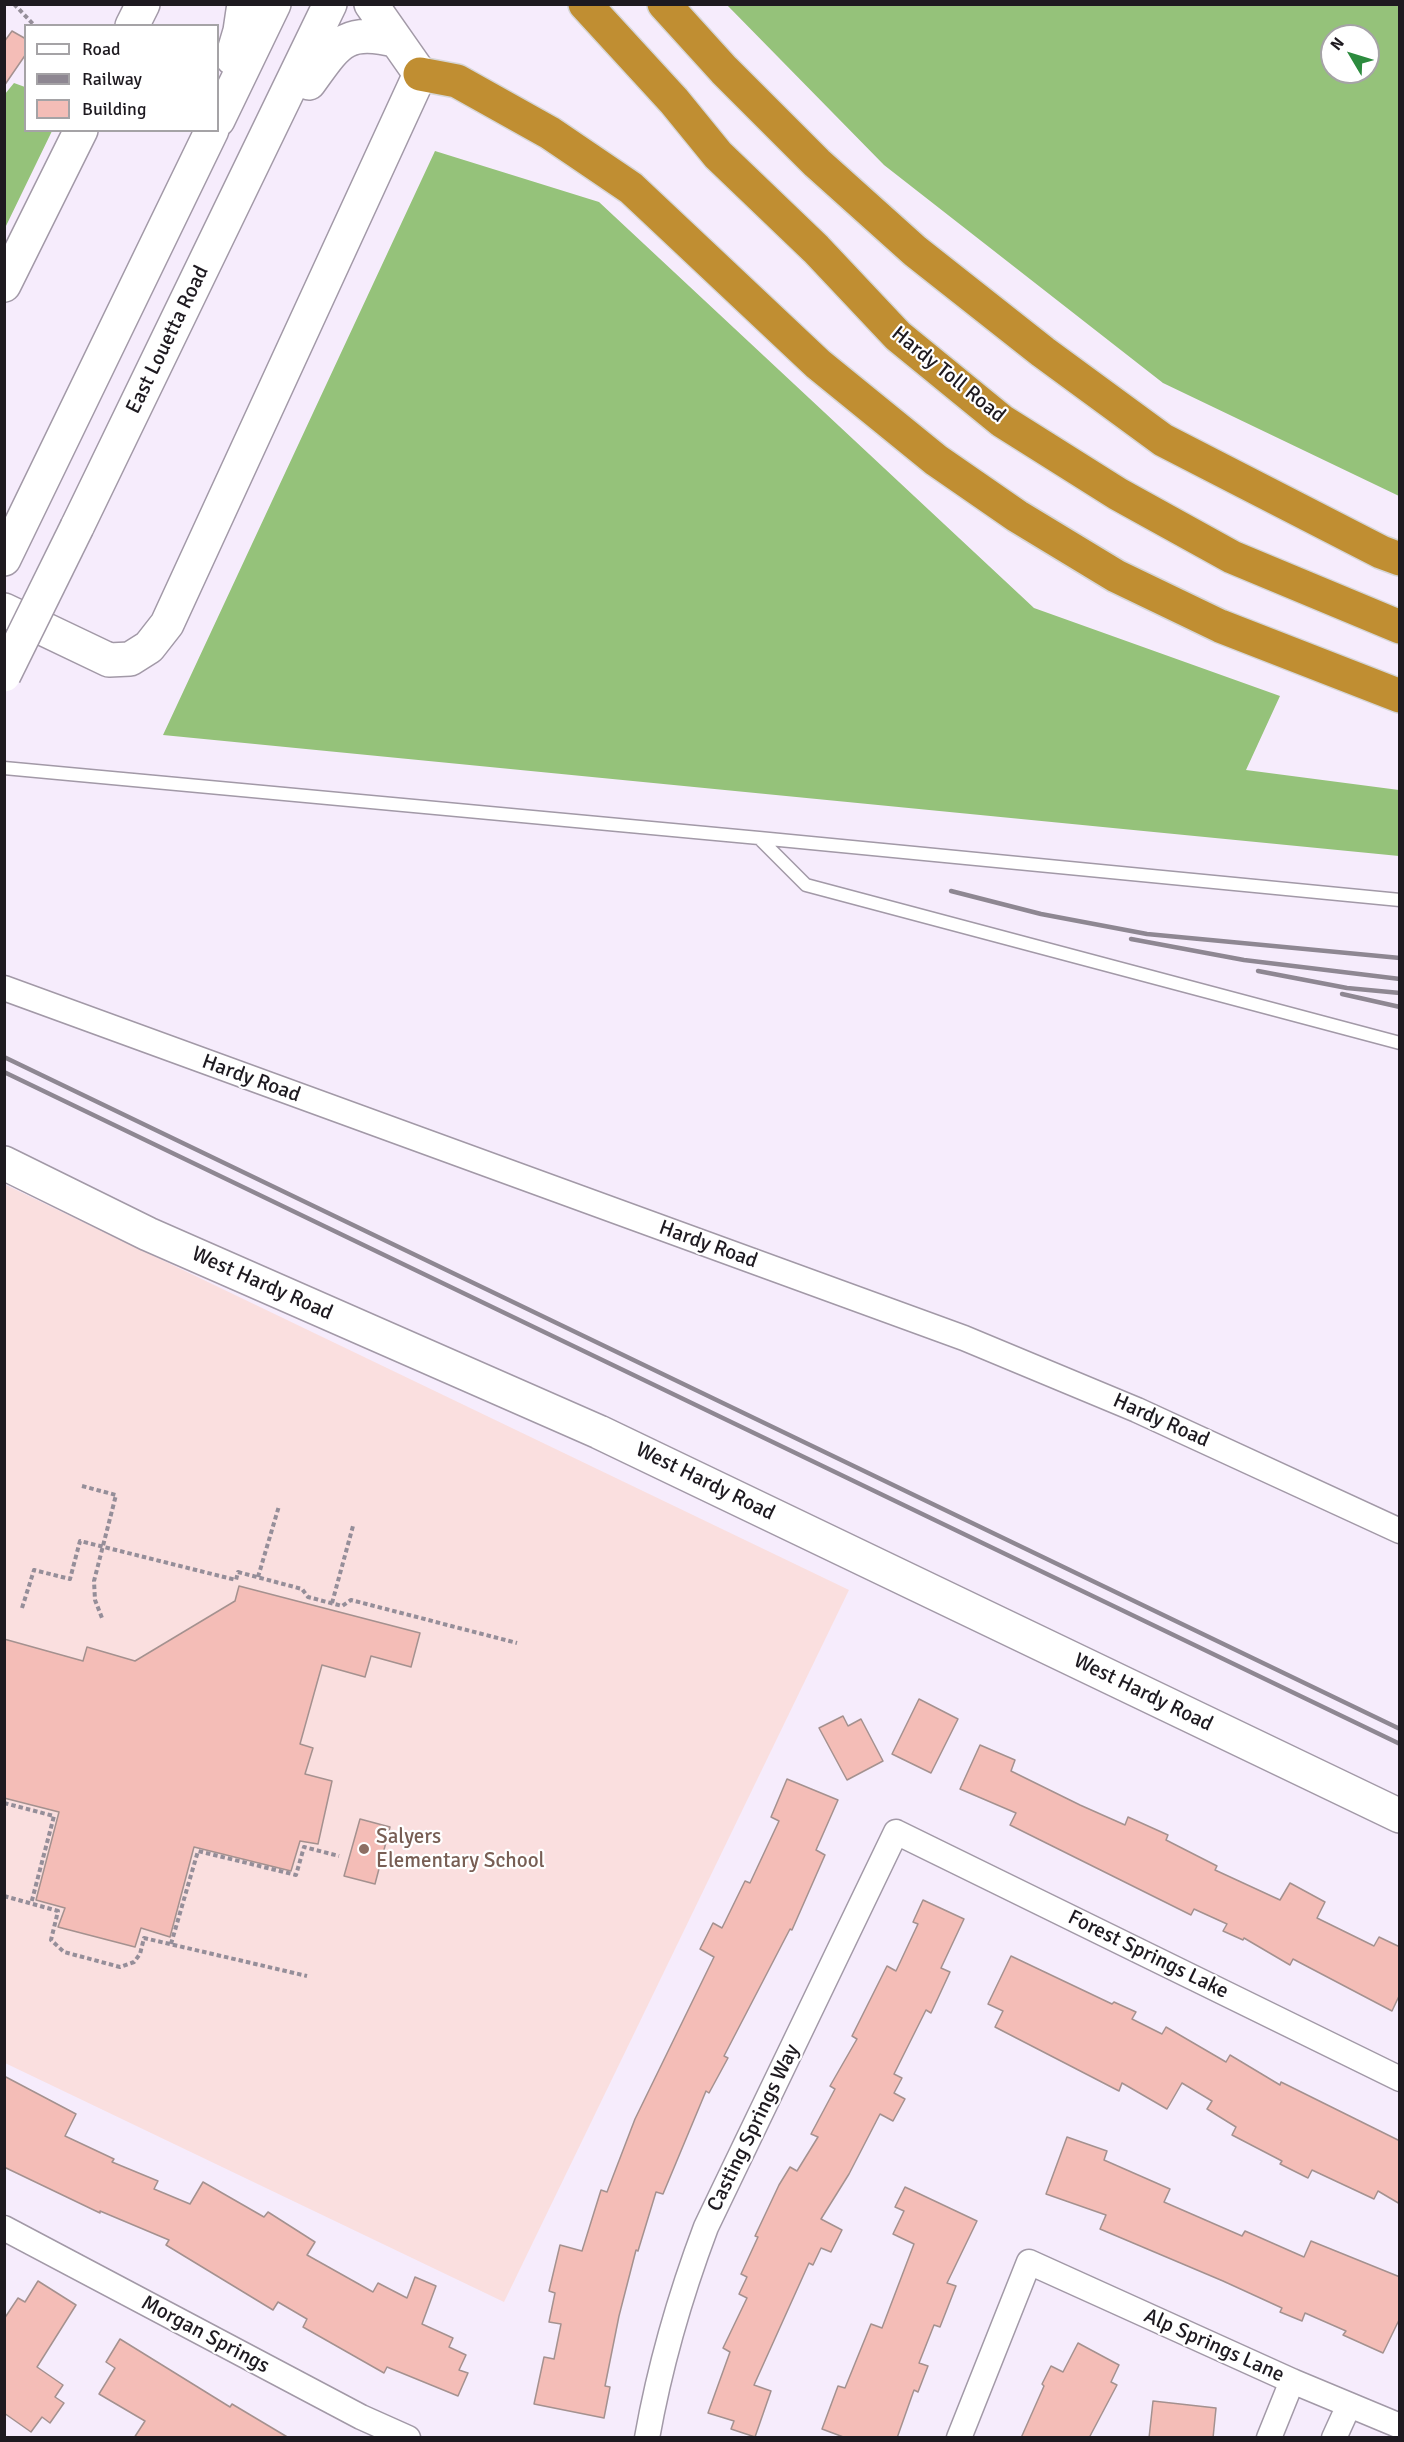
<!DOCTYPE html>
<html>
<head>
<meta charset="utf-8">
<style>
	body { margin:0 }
	#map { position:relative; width:1404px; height:2442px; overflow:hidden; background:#f6ecfc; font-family:Signika,sans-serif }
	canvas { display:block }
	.frame { position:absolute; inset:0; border:6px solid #1e1a20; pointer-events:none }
	.legend { position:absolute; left:24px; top:24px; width:195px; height:108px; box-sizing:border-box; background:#fff; border:2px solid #a5a3a6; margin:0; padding:8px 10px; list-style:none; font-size:18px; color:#1e1a20 }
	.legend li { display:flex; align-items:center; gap:12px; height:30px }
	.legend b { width:30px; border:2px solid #a5a3a6 }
	.north { position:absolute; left:1320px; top:24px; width:60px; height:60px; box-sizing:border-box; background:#fff; border:2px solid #a5a3a6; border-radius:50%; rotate:308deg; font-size:16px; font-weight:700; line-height:24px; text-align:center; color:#1e1a20 }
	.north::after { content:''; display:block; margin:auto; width:21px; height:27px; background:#2c8b3e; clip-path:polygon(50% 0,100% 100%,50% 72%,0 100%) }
</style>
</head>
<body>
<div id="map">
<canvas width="1404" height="2442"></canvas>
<div class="frame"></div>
<ul class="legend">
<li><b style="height:8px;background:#fff"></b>Road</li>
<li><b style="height:8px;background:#8e8792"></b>Railway</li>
<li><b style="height:16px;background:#f4bdb7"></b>Building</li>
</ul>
<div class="north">N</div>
</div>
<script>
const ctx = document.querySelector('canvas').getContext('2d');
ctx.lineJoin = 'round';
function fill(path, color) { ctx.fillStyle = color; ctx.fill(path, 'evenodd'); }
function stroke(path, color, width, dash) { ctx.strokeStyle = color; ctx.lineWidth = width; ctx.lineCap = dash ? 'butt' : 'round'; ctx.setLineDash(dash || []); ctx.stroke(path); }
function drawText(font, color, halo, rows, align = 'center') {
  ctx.font = font + ' Signika,sans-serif'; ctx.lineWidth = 4.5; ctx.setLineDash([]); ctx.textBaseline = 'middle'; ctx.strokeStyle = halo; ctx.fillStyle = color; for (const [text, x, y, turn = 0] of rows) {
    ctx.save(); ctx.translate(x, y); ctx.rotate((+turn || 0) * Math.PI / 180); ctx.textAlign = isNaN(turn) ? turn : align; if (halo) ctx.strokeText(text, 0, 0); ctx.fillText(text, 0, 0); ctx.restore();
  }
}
const education = new Path2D(`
	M4 1184 849 1590 504 2302 5 2063Z`);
const forest = new Path2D(`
	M727 5H1399V496L1163 383 884 165ZM1332 36H1368V72H1332Z
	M14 83 25 87 26 130 52 131 5 228V94Z
	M435 151 599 202 1034 608 1280 696 1246 770 1399 790V856L163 735Z`);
const building = new Path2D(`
	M12 31 26 39V54L4 86V42Z
	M239 1586 420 1633 411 1667 371 1656 365 1677 322 1665 300 1744 313 1748 305 1774 332 1781 318 1844 300 1841 291 1871 194 1847 170 1937 141 1928 135 1947 58 1927 65 1908 36 1900 59 1812 4 1798V1639L83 1661 87 1647 135 1661 235 1601Z
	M919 1699 958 1719 931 1773 892 1754Z
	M843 1716 848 1726 861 1719 883 1761 847 1780 819 1728Z
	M980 1745 1015 1760 1011 1771 1080 1805 1125 1825 1128 1817 1168 1835 1166 1840 1217 1866 1215 1870 1280 1900 1290 1883 1325 1902 1317 1918 1374 1946 1379 1937 1400 1947V1994L1392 2011 1293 1959 1290 1965 1244 1938 1243 1940 1223 1931 1227 1924 1194 1909 1191 1915 1010 1825 1016 1813 960 1789Z
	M787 1779 838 1800 816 1850 825 1855 792 1930 790 1929 724 2056 728 2058 709 2093 706 2091 663 2194 656 2192 638 2251 636 2250 619 2316 605 2386 610 2387 604 2418 534 2404 544 2357 554 2359 561 2324 549 2322 555 2293 549 2291 560 2245 582 2251 601 2190 607 2192 635 2119 714 1957 700 1949 713 1923 722 1928 745 1881 750 1883 779 1821 771 1817Z
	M360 1819 390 1827 375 1884 344 1876Z
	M923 1900 964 1919 941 1968 950 1972 931 2013 926 2010 894 2074 902 2078 894 2093 905 2099 893 2121 880 2114 849 2174 821 2219 842 2230 831 2252 821 2248 813 2265 809 2263 754 2385 771 2391 755 2437 731 2429 734 2421 708 2413 730 2352 723 2348 747 2298 739 2294 747 2277 741 2274 758 2237 755 2236 779 2185 790 2167 797 2171 818 2137 811 2134 835 2089 830 2086 857 2039 852 2036 887 1966 896 1971 918 1924 913 1922Z
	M1011 1956 1112 2004 1114 2002 1136 2012 1132 2019 1162 2034 1166 2027 1226 2062 1230 2055 1280 2085 1281 2082 1400 2141V2204L1378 2191 1374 2199 1312 2170 1308 2178 1280 2164 1282 2161 1232 2135 1236 2127 1207 2109 1212 2101 1182 2083 1167 2109 1122 2083 1119 2091 995 2027 1003 2011 988 2004Z
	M4 2076 76 2114 65 2136 114 2159 112 2162 158 2181 154 2189 190 2204 203 2182 264 2217 268 2212 315 2242 307 2255 373 2292 378 2283 407 2298 415 2277 436 2286 422 2324 453 2338 449 2347 466 2355 459 2370 468 2373 458 2396 387 2367 384 2373 303 2327 307 2319 278 2302 273 2310 166 2245 169 2240 100 2211V2213L4 2167Z
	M1067 2137 1107 2151 1104 2160 1170 2189 1164 2202 1242 2236 1245 2231 1304 2257 1311 2241 1400 2277V2318L1383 2353 1343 2335 1346 2331 1305 2313 1302 2321 1280 2312 1282 2308 1223 2281 1100 2229 1106 2215 1046 2194Z
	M905 2187 977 2221 947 2283 956 2286 940 2327 934 2325 919 2363 928 2366 918 2392 914 2390 897 2438H846L822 2429 838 2386 845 2388 871 2324 882 2328 914 2244 893 2234 904 2211 895 2207Z
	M38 2281 76 2305 37 2367 63 2385 55 2397 64 2403 50 2423 42 2417 31 2432 4 2413V2319L18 2298 25 2302Z
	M120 2339 230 2407 232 2404 289 2438H134L145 2421 99 2394 115 2368 106 2362Z
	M1078 2343 1119 2365 1111 2382 1117 2385 1089 2438H1021L1044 2386 1042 2384 1051 2366 1063 2372Z
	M1153 2401 1216 2408 1213 2438H1149Z`);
const path = new Path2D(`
	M14 4 35 26
	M82 1486 116 1495 94 1581 95 1600 102 1618
	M258 1577 279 1506
	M332 1603 353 1526
	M22 1608 34 1570 70 1579 80 1541 236 1580 238 1572 302 1589 308 1597 342 1606 351 1600 517 1643
	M4 1803 54 1816 31 1904
	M4 1896 58 1911 51 1940 64 1952 120 1967 134 1962 140 1954 144 1938 307 1976
	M171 1944 198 1851 296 1875 304 1847 339 1856`);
const lane = new Path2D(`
	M4 768 759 838 806 885 1400 1043
	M759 838 1400 900`);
const street = new Path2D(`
	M4 988 964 1338 1137 1410 1400 1531
	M4 2228 361 2417 408 2438
	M647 2438C660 2365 680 2296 706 2227L896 1832 1400 2079
	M959 2438 1029 2262 1292 2381 1400 2426
	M1269 2438 1292 2381
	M1334 2438 1349 2405`);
const secondary = new Path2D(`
	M132 26 143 4
	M232 58 240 31 244 4
	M309 83C337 44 345 27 397 41
	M218 120 274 4
	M4 285 81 130
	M77 527 330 4
	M4 559 212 130
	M4 610 109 660 130 659 149 647 167 624 420 74 371 4
	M4 1163 148 1234 599 1432 1400 1816`);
const highway = new Path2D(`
	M585 4 674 101 718 155 816 249 898 336 1002 421 1118 494 1232 557 1400 627
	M664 4 724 70 817 163 915 251 1043 352 1163 440 1381 552 1400 559
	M420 74 457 81 550 133 631 188 818 364 936 460 1017 516 1116 576 1220 626 1400 696`);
const rail = new Path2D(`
	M951 891 1041 914 1147 934 1400 958
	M1131 939 1244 960 1400 979
	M1258 971 1347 988 1400 993
	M1342 994 1400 1007
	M4 1057 1400 1729
	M4 1072 1400 1744`);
const secondaryBridge = new Path2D(`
	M4 675 77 527`);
const markers = [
	[364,1849,6,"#8d6e63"]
];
const streetNames = [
	["East Louetta Road",168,340,-64],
	["Hardy Toll Road",948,375,39],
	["Hardy Road",251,1079,20],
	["Hardy Road",708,1245,20],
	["West Hardy Road",262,1284,24],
	["Hardy Road",1161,1421,24],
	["West Hardy Road",705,1482,26],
	["West Hardy Road",1143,1693,26],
	["Forest Springs Lake",1148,1955,26],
	["Casting Springs Way",754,2128,-64],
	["Morgan Springs",205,2335,28],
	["Alp Springs Lane",1214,2346,24]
];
const educationNames = [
	["Salyers",376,1837],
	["Elementary School",376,1861]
];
fill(education, '#fadfdf');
fill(forest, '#95c27a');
fill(building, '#f4bdb7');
stroke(building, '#a4918f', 1.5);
stroke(lane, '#a299a7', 15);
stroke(street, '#a299a7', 27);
stroke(secondary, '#a299a7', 36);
stroke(highway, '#d6d6d7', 36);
stroke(path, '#958e99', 4, [4.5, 3]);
stroke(lane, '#fff', 12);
stroke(street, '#fff', 24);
stroke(secondary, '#fff', 33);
stroke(highway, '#c08e32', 33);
stroke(rail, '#8e8792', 4.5);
stroke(secondaryBridge, '#a299a7', 36, []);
stroke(secondaryBridge, '#fff', 33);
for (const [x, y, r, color] of markers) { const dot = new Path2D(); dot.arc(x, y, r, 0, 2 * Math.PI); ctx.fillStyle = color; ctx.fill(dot); stroke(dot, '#fff', 2); }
drawText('21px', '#1e1a20', '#fff', streetNames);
drawText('21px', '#785e54', '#fff', educationNames, 'left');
</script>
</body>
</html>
